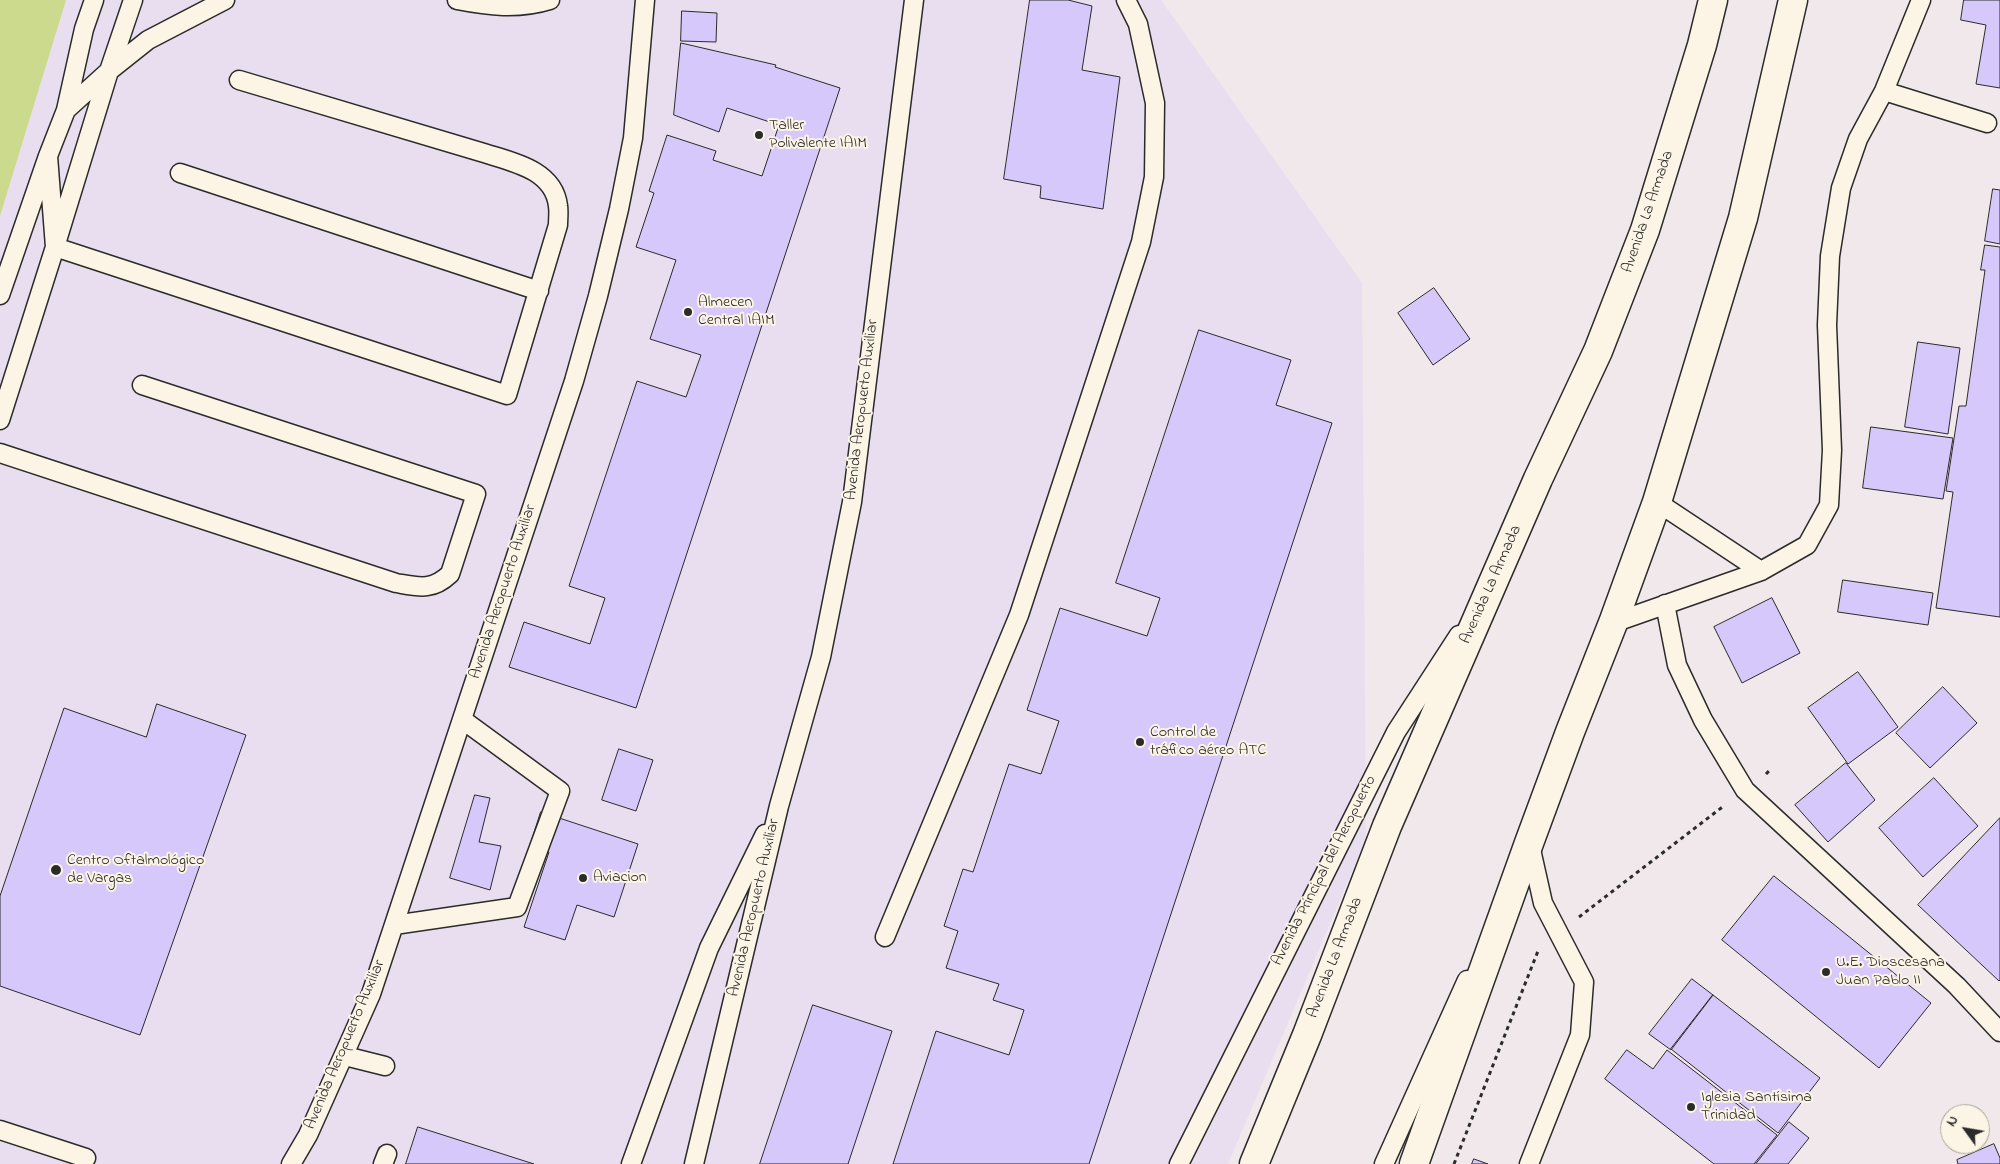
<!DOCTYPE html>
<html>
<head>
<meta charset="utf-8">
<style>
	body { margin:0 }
	#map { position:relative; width:2000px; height:1164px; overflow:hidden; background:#f1e8eb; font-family:"Indie Flower",sans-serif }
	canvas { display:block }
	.north { position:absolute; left:1940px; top:1104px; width:50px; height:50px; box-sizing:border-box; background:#fcf5e5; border:1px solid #a8a49b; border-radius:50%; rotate:302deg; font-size:14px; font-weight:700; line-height:20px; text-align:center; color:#2b2b2b }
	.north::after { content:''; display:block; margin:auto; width:18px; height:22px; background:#2b2b2b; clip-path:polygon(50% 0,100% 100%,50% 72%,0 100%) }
</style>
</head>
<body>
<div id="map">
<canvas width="2000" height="1164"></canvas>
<div class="north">N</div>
</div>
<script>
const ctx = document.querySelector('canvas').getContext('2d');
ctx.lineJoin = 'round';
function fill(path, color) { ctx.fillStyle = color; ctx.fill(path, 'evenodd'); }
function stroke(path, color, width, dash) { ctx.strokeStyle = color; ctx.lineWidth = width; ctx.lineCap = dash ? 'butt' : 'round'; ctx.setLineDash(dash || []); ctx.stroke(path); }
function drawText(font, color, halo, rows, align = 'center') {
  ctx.font = font + ' "Indie Flower",sans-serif'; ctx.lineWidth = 4; ctx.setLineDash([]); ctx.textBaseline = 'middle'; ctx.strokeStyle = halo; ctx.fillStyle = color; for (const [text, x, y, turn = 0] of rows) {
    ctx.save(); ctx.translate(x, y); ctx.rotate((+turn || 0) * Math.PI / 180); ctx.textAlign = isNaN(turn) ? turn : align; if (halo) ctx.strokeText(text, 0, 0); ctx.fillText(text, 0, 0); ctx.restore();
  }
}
const built = new Path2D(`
	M0 0H1161L1362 283 1366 839 1228 1164H0Z`);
const green = new Path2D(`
	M0 0H66L0 216Z`);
const building = new Path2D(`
	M1030 0H1068L1092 6 1082 70 1120 77 1103 209 1040 198 1041 186 1004 179Z
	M1964 0H2000V88L1976 84 1986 25 1961 20Z
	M682 11 717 13 716 42 681 41Z
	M681 43 776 65 775 67 840 88 636 708 509 667 524 622 590 644 605 598 569 586 637 381 686 397 701 355 650 339 676 260 636 247 654 193 649 191 667 135 716 151 713 160 762 176 779 125 727 108 719 132 674 115Z
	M1993 189 2000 190V244L1985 241Z
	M1985 245 2000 247V617L1936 608 1953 492 1946 491 1959 406H1966L1985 270H1981Z
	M1434 288 1470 339 1433 365 1398 313Z
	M1199 330 1291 360 1276 405 1332 423 1089 1164H893L936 1031 1009 1055 1024 1010 993 1000 999 984 946 968 958 931 944 926 963 869 973 872 1009 764 1041 774 1059 721 1027 710 1060 608 1147 636 1160 598 1116 583Z
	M1918 342 1960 348 1948 434 1905 427Z
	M1871 427 1953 438 1943 499 1863 488Z
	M1843 580 1933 593 1928 625 1838 612Z
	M1772 598 1800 653 1742 683 1714 627Z
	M1858 672 1898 727 1848 764 1808 708Z
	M1943 687 1977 723 1930 768 1896 733Z
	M157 704 246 735 140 1035 0 986V896L64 708 146 737Z
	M619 749 653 760 636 811 602 800Z
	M1846 763 1875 800 1828 842 1795 805Z
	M1934 778 1978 826 1923 877 1879 828Z
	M475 795 490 798 479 842 501 846 490 890 450 878Z
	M541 812 638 844 614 917 577 905 565 940 524 927 549 852 530 846Z
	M2000 818V980L1999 981 1918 905Z
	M1774 876 1931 1003 1879 1068 1722 940Z
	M1692 979 1713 995 1671 1050 1649 1034Z
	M1713 995 1820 1078 1778 1133 1671 1049Z
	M813 1005 892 1031 848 1164H760Z
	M1627 1050 1653 1069 1667 1050 1777 1135 1754 1164H1714L1605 1079Z
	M1789 1122 1809 1138 1788 1164H1756Z
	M418 1127 534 1164H406Z
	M1994 1144 2000 1158V1164H1958L1957 1160Z
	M1474 1159 1488 1164H1472Z`);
const path = new Path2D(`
	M1766 774 1771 769
	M1579 917 1725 805
	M1454 1164 1538 951`);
const lane = new Path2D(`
	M457 0C488 6 518 10 550 0
	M1884 91 1987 123
	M66 110 109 71 148 40 225 0
	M48 156 55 247 507 395 558 225C558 219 559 212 558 206 554 170 513 162 484 153L239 80
	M180 173 539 291
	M0 295 48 156 66 110 84 29 94 0
	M0 420 55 247 109 71 133 0
	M0 453 396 583C419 587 432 591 450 574L476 494 142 385
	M1657 502 1761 571
	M1665 604 1677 665 1703 720 1745 790 1957 986 2000 1032
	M1613 623 1761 571 1807 545 1829 505 1832 450 1827 325 1830 256 1841 188 1858 139 1884 91 1921 0
	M394 925 517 907 560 791 463 720
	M885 937 1019 615 1141 242 1154 177 1155 103 1138 24 1126 0
	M345 1056 385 1066
	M0 1130 86 1158
	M291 1164 308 1135 371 994 574 381 598 296 619 209 633 138 645 0
	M383 1164 387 1154
	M631 1164 709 948 765 834
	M694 1164 779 806 821 657 852 502 914 0
	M1179 1164 1396 732 1459 635
	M1384 1164 1467 980
	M1529 1164 1580 1035 1584 982 1543 903 1530 845`);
const secondary = new Path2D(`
	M1254 1164 1307 1035 1387 826 1538 479 1598 351 1645 230 1702 45 1713 0
	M1414 1164 1529 843 1570 732 1613 623 1657 502 1743 218 1793 0`);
const markers = [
	[759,135,5,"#2b2b2b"],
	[688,312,5,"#2b2b2b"],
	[1140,742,5,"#2b2b2b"],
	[56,870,6,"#2b2b2b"],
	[583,878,5,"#2b2b2b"],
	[1826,972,5,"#2b2b2b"],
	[1691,1107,5,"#2b2b2b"]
];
const poiNames = [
	["Taller",769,126],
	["Polivalente IAIM",769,144],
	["Almecen",698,303],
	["Central IAIM",698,321],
	["Control de",1150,733],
	["tráfico aéreo ATC",1150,751],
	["Centro Oftalmológico",67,861],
	["de Vargas",67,879],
	["Aviacion",593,878],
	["U.E. Dioscesana",1836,963],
	["Juan Pablo II",1836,981],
	["Iglesia Santísima",1701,1098],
	["Trinidad",1701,1116]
];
const streetNames = [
	["Avenida La Armada",1649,212,-71],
	["Avenida Aeropuerto Auxiliar",863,410,-83],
	["Avenida La Armada",1492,585,-66],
	["Avenida Aeropuerto Auxiliar",504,592,-72],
	["Avenida Principal del Aeropuerto",1325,871,-63],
	["Avenida Aeropuerto Auxiliar",755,908,-77],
	["Avenida La Armada",1336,958,-69],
	["Avenida Aeropuerto Auxiliar",346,1045,-67]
];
fill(built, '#e9def0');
fill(green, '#ccda8d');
fill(building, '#d6c8fa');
stroke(building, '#2b2b2b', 1);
stroke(lane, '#2b2b2b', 21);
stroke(secondary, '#2b2b2b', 31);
stroke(path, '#2b2b2b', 3, [4, 4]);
stroke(lane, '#fcf5e5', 18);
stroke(secondary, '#fcf5e5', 28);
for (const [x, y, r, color] of markers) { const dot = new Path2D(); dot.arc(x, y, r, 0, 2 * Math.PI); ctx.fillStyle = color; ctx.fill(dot); stroke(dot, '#fcf5e5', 2); }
drawText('16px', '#2b2b2b', '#fcf5e5', poiNames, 'left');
drawText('16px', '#2b2b2b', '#fcf5e5', streetNames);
</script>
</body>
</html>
